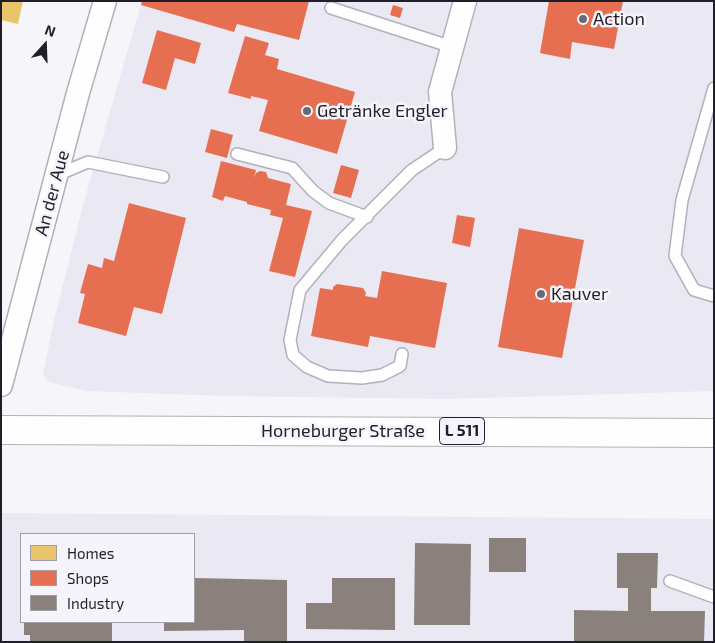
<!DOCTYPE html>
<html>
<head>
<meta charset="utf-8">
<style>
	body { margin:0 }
	#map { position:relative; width:715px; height:643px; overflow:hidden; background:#f6f5fa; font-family:"Exo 2",sans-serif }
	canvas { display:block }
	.frame { position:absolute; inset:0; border:2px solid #201e2a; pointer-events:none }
	.legend { position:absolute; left:20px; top:533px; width:175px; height:90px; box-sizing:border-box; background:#f5f4fb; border:1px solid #a09ea7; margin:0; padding:6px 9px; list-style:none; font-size:15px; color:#201e2a }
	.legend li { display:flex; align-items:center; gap:10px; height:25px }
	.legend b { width:25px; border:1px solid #a09ea7 }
	.north { position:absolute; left:20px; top:20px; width:50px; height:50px; -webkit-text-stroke:4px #f5f4fb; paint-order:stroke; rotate:20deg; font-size:14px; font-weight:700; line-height:20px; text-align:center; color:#201e2a }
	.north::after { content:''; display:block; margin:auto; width:18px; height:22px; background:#201e2a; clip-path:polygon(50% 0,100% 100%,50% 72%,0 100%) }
</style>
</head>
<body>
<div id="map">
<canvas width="715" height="643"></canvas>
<div class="frame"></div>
<ul class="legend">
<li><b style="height:14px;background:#e9c46a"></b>Homes</li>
<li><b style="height:14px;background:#e76f51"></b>Shops</li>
<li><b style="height:14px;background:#8a817c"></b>Industry</li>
</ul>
<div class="north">N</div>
</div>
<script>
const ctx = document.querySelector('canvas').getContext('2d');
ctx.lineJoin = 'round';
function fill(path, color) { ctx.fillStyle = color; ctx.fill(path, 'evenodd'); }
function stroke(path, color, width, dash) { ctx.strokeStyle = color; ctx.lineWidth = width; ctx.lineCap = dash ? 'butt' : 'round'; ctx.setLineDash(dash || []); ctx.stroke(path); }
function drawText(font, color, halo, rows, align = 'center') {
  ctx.font = font + ' "Exo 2",sans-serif'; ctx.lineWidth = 5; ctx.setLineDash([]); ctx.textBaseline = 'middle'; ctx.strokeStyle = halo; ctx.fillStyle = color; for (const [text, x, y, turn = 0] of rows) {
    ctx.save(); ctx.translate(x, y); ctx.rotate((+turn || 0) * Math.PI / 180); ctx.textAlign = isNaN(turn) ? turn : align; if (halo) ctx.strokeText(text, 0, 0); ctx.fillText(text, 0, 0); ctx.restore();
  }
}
const built = new Path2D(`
	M142 1H714V391L448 399 224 396 87 391 48 382 43 374 55 316 83 205Z
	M1 513 714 519V642H1ZM21 534H194V622H21Z`);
const homes = new Path2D(`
	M1 1H23L18 24 1 20Z`);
const shops = new Path2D(`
	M142 1H309L299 40 237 24 234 32 141 5Z
	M549 1H623L614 49 572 42 570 59 540 53Z
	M393 5 403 8 400 18 390 15Z
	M157 30 201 43 195 64 175 58 166 90 142 83Z
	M245 36 269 43 265 55 279 59 277 69 355 92 337 154 259 131 268 100 251 96V99L228 93Z
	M211 129 233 135 227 158 205 152Z
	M221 161 256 170 254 178 256 173 260 171 266 172 268 178 291 184 286 205 312 211 295 277 269 271 283 218 270 215 271 210 247 204V202L225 196 223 201 212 197Z
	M341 165 359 170 351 198 333 193Z
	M129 203 186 218 162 314 134 307 126 336 78 323 85 294 80 293 88 264 102 268 104 258 114 261Z
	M457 215 475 218 470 247 452 243Z
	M519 228 584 240 562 358 498 347Z
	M382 271 447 283 435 348 370 336 368 347 311 336 320 288 333 290V287L337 284 363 288 366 293 365 296 377 298Z`);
const industry = new Path2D(`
	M489 538H526V572H489Z
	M415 543 471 544 470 625H414Z
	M617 553H658L657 588H651V611H705L704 642H574V610L628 611V588H617Z
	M194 578 287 580V642H244V630L164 631V622H194Z
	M332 578H395V630L306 629V603H332Z
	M24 622H112V642H30V635H24Z`);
const lane = new Path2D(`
	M331 8 452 47
	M714 88 682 200 675 256 694 290 714 296
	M237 154 292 168 313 191 329 203 367 217
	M57 175 88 162 163 177
	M402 354 400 366 382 375 362 378 328 376 307 367 293 355 290 340 300 290 342 240 412 170 445 148
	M670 581 714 597`);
const street = new Path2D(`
	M445 148 440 92 465 1
	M1 385 78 93 105 1`);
const primary = new Path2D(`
	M1 430 714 433`);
const markers = [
	[583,19,5,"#6b6973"],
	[307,111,5,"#6b6973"],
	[541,294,5,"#6b6973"]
];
const shields = [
	[462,431,45]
];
const shieldNames = [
	["L 511",462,431]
];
const poiNames = [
	["Action",593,19],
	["Getränke Engler",317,111],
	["Kauver",551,294]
];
const streetNames = [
	["An der Aue",52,193,-75],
	["Horneburger Straße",343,431]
];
fill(built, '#eae8f3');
fill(homes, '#e9c46a');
fill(shops, '#e76f51');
fill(industry, '#8a817c');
stroke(lane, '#b2b1b9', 14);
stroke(street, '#b2b1b9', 25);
stroke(primary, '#b2b1b9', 30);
stroke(lane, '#fefefe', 11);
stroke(street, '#fefefe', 22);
stroke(primary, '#fefefe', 28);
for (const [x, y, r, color] of markers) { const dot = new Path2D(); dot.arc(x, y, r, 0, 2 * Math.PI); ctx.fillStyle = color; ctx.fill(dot); stroke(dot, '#f5f4fb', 2); }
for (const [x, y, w] of shields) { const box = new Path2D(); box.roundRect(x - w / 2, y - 13.5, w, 27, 4); ctx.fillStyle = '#f5f4fb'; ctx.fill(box); stroke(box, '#201e2a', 1); }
drawText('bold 16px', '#201e2a', null, shieldNames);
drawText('18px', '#201e2a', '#f5f4fb', poiNames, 'left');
drawText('18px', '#201e2a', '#f5f4fb', streetNames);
</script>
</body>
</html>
